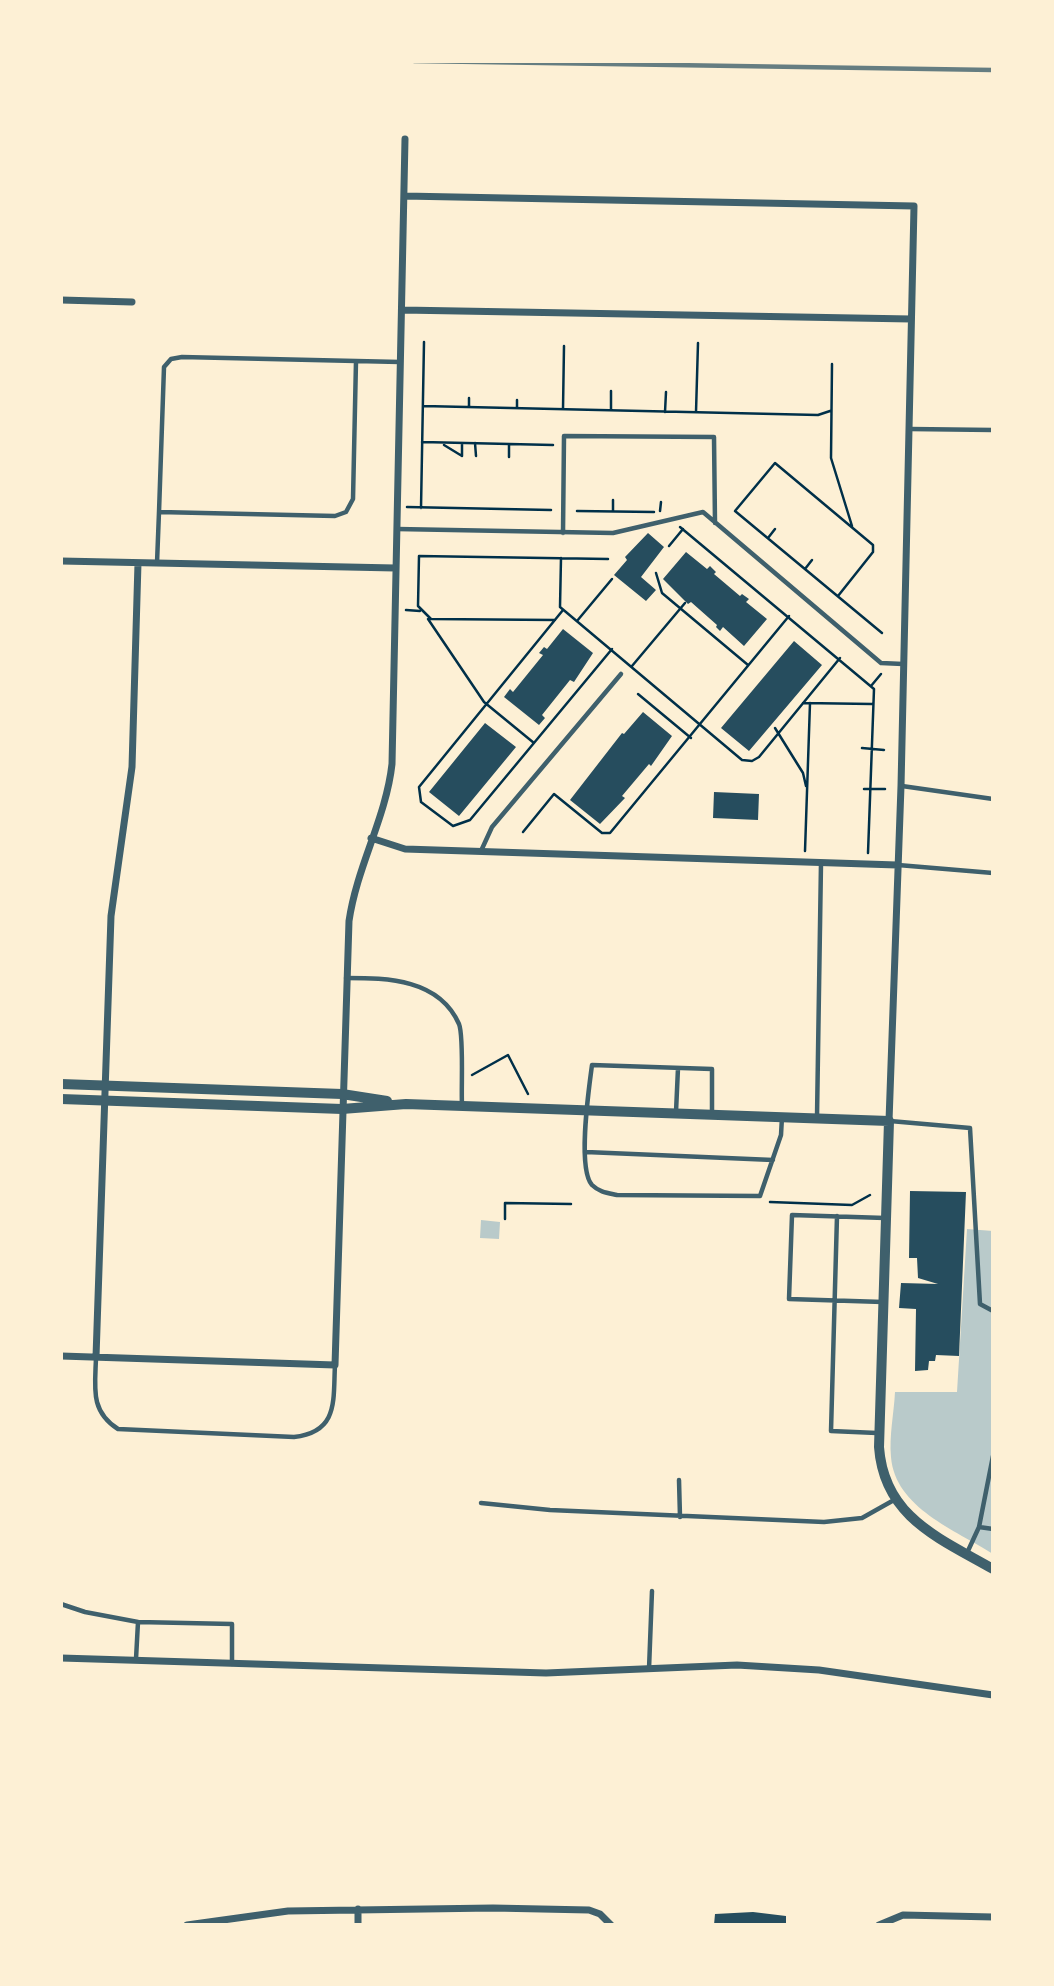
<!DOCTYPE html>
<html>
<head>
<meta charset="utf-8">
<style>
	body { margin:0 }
	#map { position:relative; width:1054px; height:1986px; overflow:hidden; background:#fdf0d5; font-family:"PT Sans",sans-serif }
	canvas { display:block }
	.frame { position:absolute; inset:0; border:63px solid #fdf0d5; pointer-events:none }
</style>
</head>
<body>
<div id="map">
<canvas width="1054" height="1986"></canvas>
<div class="frame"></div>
</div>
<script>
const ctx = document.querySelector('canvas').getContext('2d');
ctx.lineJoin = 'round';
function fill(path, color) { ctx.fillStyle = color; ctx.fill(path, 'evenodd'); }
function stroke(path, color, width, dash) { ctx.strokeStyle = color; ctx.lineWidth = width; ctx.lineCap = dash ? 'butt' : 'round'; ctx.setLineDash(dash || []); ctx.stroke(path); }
const green = new Path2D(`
	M481 1220 500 1222 499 1239 480 1238Z
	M967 1229 993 1231V1554C956 1530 895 1508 891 1457 889 1436 894 1413 895 1392H957Z`);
const building = new Path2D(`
	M648 533 664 547 641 577 656 590 646 601 614 575 627 560 625 557Z
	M686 552 707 569 710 566 716 572 714 574 740 596 742 594 749 599 746 602 767 619 744 646 723 627 720 631 716 627 717 625 691 602 688 604 663 579Z
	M563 629 593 653 574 682 570 680 542 715 545 718 539 725 504 697 510 689 513 692 543 655 539 653 544 647 547 649Z
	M794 641 822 665 749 751 721 728Z
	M643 712 672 736 651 766 649 764 622 796 625 798 600 824 570 800 622 733 624 734Z
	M485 723 516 747 459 816 429 792Z
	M714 792 759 794 758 820 713 818Z
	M910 1191 966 1192 959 1356 936 1355 935 1361H929L928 1370 915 1371 916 1309 899 1308 901 1283 938 1284 918 1278 917 1258H909Z
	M753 1912 786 1916V1925H714L715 1914Z`);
const path = new Path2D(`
	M832 364 831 458 852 526
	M469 398V407
	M423 406 818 415 830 411
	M517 408V400
	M563 409 564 346
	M611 410V391
	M665 412 666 392
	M696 412 698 343
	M422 442 553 445
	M475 443 476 456
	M444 445 462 456
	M462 456V443
	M509 457V444
	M613 500V511
	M407 507 551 510
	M421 508 424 342
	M577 511 654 512
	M660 511 661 502
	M680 527 874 689 868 853
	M768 538 775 529
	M669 546 683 529
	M561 558 560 607 742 760 752 761 759 757 840 658
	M805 569 812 560
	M656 573 662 593 748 665
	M838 596 873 552V545L775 463 735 511 882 633
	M406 610 420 611
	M563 610 419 787 421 802 453 826 470 820 612 649
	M428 619 484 702 534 743
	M555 620 431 619 418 606 419 556 608 559
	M577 621 612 579
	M632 666 685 603
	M871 686 881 674
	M638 694 691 738
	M803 703 872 704
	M775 728 803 773 806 786
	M862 748 884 750
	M864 789H885
	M523 832 554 794 602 833H610L789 616
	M805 851 810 703
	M472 1075 508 1055 528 1094
	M770 1202 852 1205 870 1195
	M505 1219V1203L571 1204`);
const service = new Path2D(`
	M910 429 993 430
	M159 512 164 367 171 359 182 357 356 361
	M397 529 613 533 703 512 881 663 903 664
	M563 533 564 436 714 437 715 523
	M157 563 159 512 335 516 346 512 353 499 356 361 400 362
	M902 786 993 799
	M481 851 492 827 621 674
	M898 865 993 873
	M346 978C388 978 439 979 459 1024 464 1036 461 1088 462 1105
	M676 1112 678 1068
	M712 1114V1069L592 1065C589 1088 577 1168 592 1185 599 1192 608 1193 617 1195L760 1196 781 1135 782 1117
	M817 1117 821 863
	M890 1121 970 1128 980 1304 993 1311
	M586 1152 773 1160
	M837 1216 831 1431 877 1433
	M883 1302 789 1299 792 1215 885 1218
	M96 1358C95 1388 90 1411 118 1429L294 1437C339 1432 333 1400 335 1365
	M679 1480 680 1517
	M481 1503 550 1510 824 1522 862 1518 894 1500
	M979 1527 993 1529
	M967 1553 979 1527 993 1456
	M61 1604 85 1612 138 1622 136 1659
	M138 1622 232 1624V1664
	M649 1669 652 1591`);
const minor = new Path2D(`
	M404 196 914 206 901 786 889 1121
	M61 300 132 302
	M402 310 911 319
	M61 561 395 568
	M371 838 405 849 897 865
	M61 1356 335 1365 349 921C357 866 386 818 392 764L405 139
	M96 1357 111 916 132 767 138 563
	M61 1658 546 1673 737 1665 819 1670 993 1695
	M187 1925 288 1911 493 1908 589 1910 600 1914 611 1925
	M358 1925V1909
	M879 1925 903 1915 993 1917`);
const tertiary = new Path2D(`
	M61 1084 342 1094 387 1101
	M61 1099 342 1109 406 1104 889 1121 879 1447C884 1517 939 1538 993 1569`);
const rail = new Path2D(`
	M414 61 993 70`);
fill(green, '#b9caca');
fill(building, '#264d5e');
stroke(path, '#003049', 2.5);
stroke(service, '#3f606c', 4.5);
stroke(minor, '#3f606c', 7);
stroke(tertiary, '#3f606c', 10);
stroke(rail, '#657d81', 4.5);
</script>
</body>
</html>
